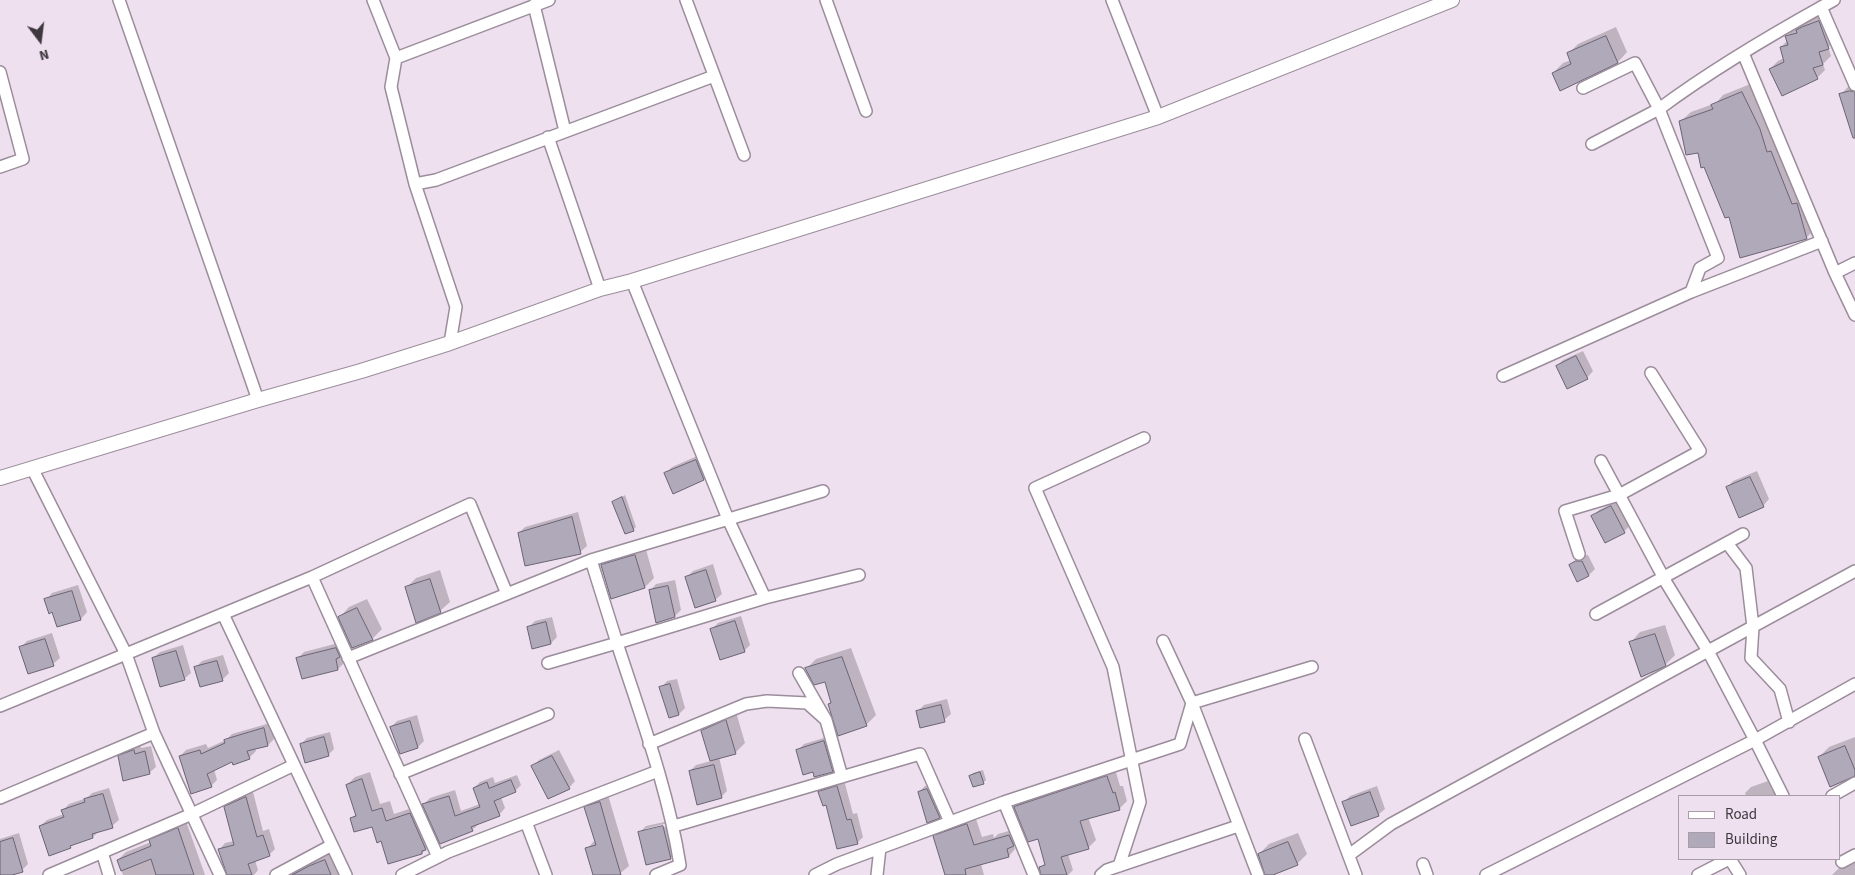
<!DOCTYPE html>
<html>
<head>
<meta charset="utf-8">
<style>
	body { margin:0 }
	#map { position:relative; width:1855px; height:875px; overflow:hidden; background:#efe0ef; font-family:"Source Sans 3",sans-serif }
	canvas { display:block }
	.legend { position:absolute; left:1678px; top:795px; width:162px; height:65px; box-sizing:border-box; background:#efe0ef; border:1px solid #a89da8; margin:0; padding:6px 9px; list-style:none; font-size:15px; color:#3e383e }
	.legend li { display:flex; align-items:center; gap:10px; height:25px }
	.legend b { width:25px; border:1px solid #a89da8 }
	.north { position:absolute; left:15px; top:15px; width:50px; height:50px; -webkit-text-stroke:4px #efe0ef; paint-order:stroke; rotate:165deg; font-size:14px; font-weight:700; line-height:20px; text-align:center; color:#3e383e }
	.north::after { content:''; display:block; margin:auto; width:18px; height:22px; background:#3e383e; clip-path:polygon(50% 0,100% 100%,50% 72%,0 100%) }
</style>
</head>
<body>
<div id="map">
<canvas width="1855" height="875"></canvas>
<ul class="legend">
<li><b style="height:6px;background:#fff"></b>Road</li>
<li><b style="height:14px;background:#afa9ba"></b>Building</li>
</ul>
<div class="north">N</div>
</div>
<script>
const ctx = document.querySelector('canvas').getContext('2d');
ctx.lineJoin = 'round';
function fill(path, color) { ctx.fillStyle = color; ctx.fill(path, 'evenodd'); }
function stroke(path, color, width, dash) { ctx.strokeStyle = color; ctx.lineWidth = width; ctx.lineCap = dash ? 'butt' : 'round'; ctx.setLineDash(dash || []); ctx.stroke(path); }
const shadow = new Path2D(`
	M1827 14 1836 40 1828 47 1831 56 1823 64 1825 70 1817 78 1770 69 1778 61 1784 58 1781 47 1788 40 1787 36 1795 28 1801 26 1811 19Z
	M1616 27 1627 52 1618 62 1561 89 1553 73 1563 63 1571 60 1568 54 1578 44Z
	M1753 83 1816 228 1806 238 1729 215 1698 151 1680 122 1691 112 1716 103 1723 95Z
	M1855 84V120L1840 95 1849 86Z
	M1583 351 1593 371 1587 378 1557 366 1563 360Z
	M702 454 710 473 704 479 666 473 672 467Z
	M1757 471 1769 499 1763 506 1727 488 1733 481Z
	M625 495 636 527 633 530 613 502Z
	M1618 501 1630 525 1624 532 1593 517 1599 510Z
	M578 512 587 546 580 552 519 533 525 527Z
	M645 546 654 578 645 587 602 565 612 555Z
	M1584 555H1588L1595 569 1589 575 1577 580 1570 565 1577 559Z
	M713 564 722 594 715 600 687 577 693 571Z
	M440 570 450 602 440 611 406 588 416 578Z
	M675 580 681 610 675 616 650 591 656 584Z
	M78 585 87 612 81 619 53 611 46 600 52 593Z
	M367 599 382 629 372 639 340 617 349 607Z
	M741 616 750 645 744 651 712 629 718 623Z
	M552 617 557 637 551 643 528 628 535 621Z
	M1665 625 1675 655 1665 665 1631 642 1640 632Z
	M52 633 60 658 53 664 20 648 27 641Z
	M342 642 344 663 338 669 298 658 304 652Z
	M183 645 191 673 184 679 153 658 160 652Z
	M851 648 876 715 866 725 829 705 832 702 825 680 806 669 816 659Z
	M223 655 229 673 222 680 195 668 202 661Z
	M677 679 685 708 679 714 661 688 667 681Z
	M947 699 951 714 944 720 918 711 924 705Z
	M736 712 745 743 735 753 719 757 727 791 721 797 690 771 696 765 711 761 702 731 712 721Z
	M417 715 424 741 418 747 391 727 397 721Z
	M270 723 274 739 268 745 255 748 256 751 249 758 233 760 214 769 217 780 211 786 180 756 186 750 206 744 208 748 226 740 232 734Z
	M330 732 334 749 328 755 301 744 307 738Z
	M830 736 838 764 832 771H813L798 750 804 744Z
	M1855 737V775L1819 757 1829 747Z
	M140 744 141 748 151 746 156 767 149 773 119 757 125 750Z
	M559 750 575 781 569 788 533 767 539 760Z
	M1115 769 1120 786H1123L1127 801 1120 808 1088 817 1096 840 1088 848 1068 854 1073 870 1068 875H1043L1040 868 1047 861 1038 837 1015 807 1023 799Z
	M983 770 986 780 983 783 971 776 973 773Z
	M370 772 380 804 390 801 394 814 418 806 430 845 422 853 382 840 373 825 351 819 356 814 347 785 355 777Z
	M517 775 521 785 515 791 501 797 505 808 499 815 479 824 472 830 424 804 430 798 455 790 461 811 480 804 474 788 480 782 493 777 495 783Z
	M844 780 853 814 857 813 863 837 857 843 820 792 826 786Z
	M1768 781 1772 790 1777 796H1746L1745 793 1751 787Z
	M934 784 946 810 939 817 919 792 925 786Z
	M1377 786 1385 809 1378 815 1344 802 1350 796Z
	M109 788 119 820 112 826 99 831 93 837 75 843 70 847 40 826 47 820 64 814 63 810 69 804 87 798 92 793Z
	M253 792 263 831 269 829 275 849 269 855 255 860 258 870 254 875H228L219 850 225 843 234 841 226 807 232 801Z
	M608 795 629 866 618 875H595L587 849 595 840 586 808 594 799Z
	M975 816 982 837 993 834 994 838 998 834 1016 829 1020 839 1014 845 1015 849 1009 856 981 864 984 875H947L935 837 943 828Z
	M186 821 205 875H123L118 860 126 852 151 842 159 832Z
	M669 821 677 852 670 858 639 833 646 826ZM668 823 669 826 645 832V829Z
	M19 833 28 864 22 870 11 875H0V839Z
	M1298 833 1307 854 1297 864 1266 875 1259 854 1269 844Z
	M334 852 343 875H289L318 858Z
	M1855 857V875H1832L1839 868Z`);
const building = new Path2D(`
	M1819 21 1829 49 1819 52 1823 65 1813 68 1818 79 1782 96 1769 69 1784 62 1780 47 1788 45 1785 36 1797 33 1796 30 1802 27Z
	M1606 36 1618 63 1560 91 1552 73 1571 64 1567 53Z
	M1850 91 1855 92V138H1853L1839 94Z
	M1742 92 1760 129 1767 152 1771 151 1792 204 1797 203 1807 239 1740 258 1729 217 1725 218 1704 167 1701 168 1698 153 1686 155 1679 121 1713 109 1711 105Z
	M1576 356 1588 379 1567 389 1556 366Z
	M696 460 704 480 673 494 664 473Z
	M1750 477 1764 507 1739 518 1726 487Z
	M622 497 634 531 625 534 612 502Z
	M1611 506 1625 533 1605 543 1591 516Z
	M572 517 581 554 525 566 518 533Z
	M635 555 645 588 611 599 601 565Z
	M1576 561H1582L1589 576 1577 582 1569 565Z
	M706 570 716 601 695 608 685 577Z
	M430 579 441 613 416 623 405 587Z
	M668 586 675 617 656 623 649 590Z
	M72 591 81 620 57 627 52 612 49 614 44 599Z
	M357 608 373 640 352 648 338 617Z
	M735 621 745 652 720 660 710 629Z
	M546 622 551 644 532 649 527 627Z
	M1655 634 1666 666 1641 677 1629 642Z
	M45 639 54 666 28 674 19 647Z
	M336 648 340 657 336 659 338 670 302 679 296 658Z
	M176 651 185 680 160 687 152 658Z
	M842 657 867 726 838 736 828 704 831 703 825 682 814 685 805 668Z
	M217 661 223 681 200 687 194 667Z
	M670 684 679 715 669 718 659 687Z
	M941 705 945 722 920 728 916 711Z
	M726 720 736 754 710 761 701 731Z
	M410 721 418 748 400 754 390 727Z
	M264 728 268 746 247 751 250 759 233 765 232 762 207 774 212 787 191 794 179 756 200 750 201 754 225 743 224 740Z
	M324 737 329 756 305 763 300 744Z
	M824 741 833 772 814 777 813 772 803 775 796 750Z
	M1845 746 1855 770V776L1830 787 1818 757Z
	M134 750 135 754 145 751 150 774 123 781 118 756Z
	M552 756 570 789 548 799 531 766Z
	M714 765 722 798 697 805 689 771Z
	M980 772 984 784 973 787 969 776Z
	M1107 776 1113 793 1115 792 1120 810 1080 821 1089 849 1061 857 1067 875H1041L1039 867 1045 865 1038 839 1028 842 1014 807Z
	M362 779 372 811 382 808 386 821 410 813 426 850 422 851V854L388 864 381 841 377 843 372 827 354 832 350 818 356 816 346 785Z
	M511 780 516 792 494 801 500 816 471 827 473 831 440 844 422 804 449 796 455 816 480 807 473 788 487 782 489 788Z
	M837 786 847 820 851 819 858 844 837 849 826 805 823 806 818 792Z
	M927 789 940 818 927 823 918 792Z
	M1370 792 1379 816 1351 826 1342 802Z
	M103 794 113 828 92 834 93 838 70 846 71 848 49 856 39 826 64 817 61 810 85 802 84 799Z
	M246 797 257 837 263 835 270 856 248 864 252 875H227L218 849 234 845 224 807Z
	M600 802 611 841 621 875H593L585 848 596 845 584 807Z
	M967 824 974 845 1009 835 1014 846 1007 849 1009 857 965 869 966 875H945L933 836Z
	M663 826 671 859 646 865 638 832Z
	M178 828 194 875H156L151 859 121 871 117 860 151 846 149 840Z
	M13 838 23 872 12 875H0V842Z
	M1288 842 1298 865 1273 875H1265L1258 854Z
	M325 860 331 875H292L309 866Z`);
const minor = new Path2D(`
	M119 0 258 400
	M373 0 396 58
	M549 0 396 58 391 87 415 184 436 180 714 76
	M686 0 744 155
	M826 0 866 111
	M1112 0 1158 117
	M534 5 565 131
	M1821 7 1855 85
	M1743 53 1835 273 1855 315
	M0 72 23 159 0 167
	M1583 88 1635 63 1659 109 1592 144
	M548 137 600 289
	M415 184 456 307 450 343
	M1835 273 1855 263
	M632 281 728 519 765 598
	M1691 292 1822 241
	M1503 376 1691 292 1700 268 1718 258 1659 109C1714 68 1774 33 1834 0
	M32 468 126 654 312 577 470 504 507 594
	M1727 543 1746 568 1753 627 1751 658 1780 689 1789 722
	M1579 554 1565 511 1619 495 1700 451 1651 373
	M591 560 617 643 765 598 859 575
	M1855 571 1708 651 1755 740 1855 684
	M312 577 438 857
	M223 614 346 875
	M1596 614 1743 534
	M348 658 591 560 823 491
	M548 663 617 643C641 717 668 789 680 865L656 875
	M799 673 826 720 842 777
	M0 706 126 654 154 733 0 798
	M154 733 220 875
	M1305 739 1356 875
	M649 744 746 704 767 701 807 703 826 720
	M400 774 548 714
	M1832 796 1855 783
	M1004 802 1034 875
	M526 822 546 875
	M674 826 920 754 950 822
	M102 852 109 875
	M1349 855 1391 824 1708 651 1667 584 1601 461
	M1730 859 1740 875
	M1842 862 1855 855
	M1423 864 1427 875
	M1119 866 1140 802 1113 667 1035 488 1144 438
	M49 875 192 814 294 765
	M276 875 332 845
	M402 875 448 852 658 771
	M815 875 837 864 1004 802 1180 744 1192 703 1163 641
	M877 875 880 848
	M1101 875 1107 870 1238 826
	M1258 875 1192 703 1312 667
	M1486 875 1755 740 1783 796
	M1698 875 1729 859`);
const tertiary = new Path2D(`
	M0 478 258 400 361 371 450 343 600 289 632 281 1158 117 1452 0`);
fill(shadow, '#0003');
fill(building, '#afa9ba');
stroke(building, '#696373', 1);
stroke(minor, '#9b8d9b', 14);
stroke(tertiary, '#9b8d9b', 16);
stroke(minor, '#fff', 11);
stroke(tertiary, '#fff', 14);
</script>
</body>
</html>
